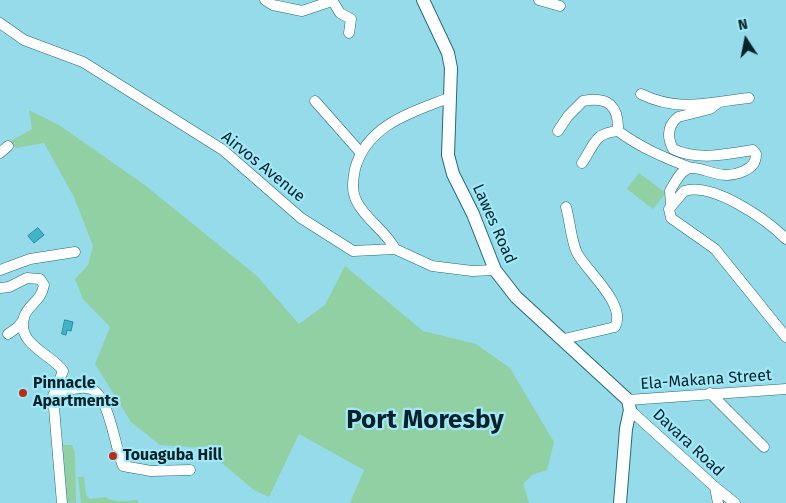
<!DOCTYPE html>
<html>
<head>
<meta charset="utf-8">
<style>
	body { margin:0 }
	#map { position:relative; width:786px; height:503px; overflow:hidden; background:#95dbea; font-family:"Fira Sans",sans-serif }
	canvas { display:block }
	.north { position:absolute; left:721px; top:15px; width:50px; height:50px; -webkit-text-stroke:4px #a1e8f8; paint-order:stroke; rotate:349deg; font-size:14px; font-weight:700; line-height:20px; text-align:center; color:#042228 }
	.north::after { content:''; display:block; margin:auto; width:18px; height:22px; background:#042228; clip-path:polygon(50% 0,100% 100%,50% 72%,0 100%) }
</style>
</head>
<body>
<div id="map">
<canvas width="786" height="503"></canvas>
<div class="north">N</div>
</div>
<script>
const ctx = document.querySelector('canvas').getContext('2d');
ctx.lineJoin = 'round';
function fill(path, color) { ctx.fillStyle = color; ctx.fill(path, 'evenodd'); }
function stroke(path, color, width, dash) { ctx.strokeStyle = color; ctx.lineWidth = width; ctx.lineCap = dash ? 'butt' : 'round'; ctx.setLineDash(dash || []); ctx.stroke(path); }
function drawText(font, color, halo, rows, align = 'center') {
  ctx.font = font + ' "Fira Sans",sans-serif'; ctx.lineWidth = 4.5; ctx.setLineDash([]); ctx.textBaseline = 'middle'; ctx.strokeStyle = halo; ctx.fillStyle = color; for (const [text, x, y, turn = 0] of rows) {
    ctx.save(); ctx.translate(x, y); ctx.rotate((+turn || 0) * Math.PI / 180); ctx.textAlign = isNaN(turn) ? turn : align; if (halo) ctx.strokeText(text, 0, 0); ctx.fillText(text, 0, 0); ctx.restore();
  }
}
const green = new Path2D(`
	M29 110 59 125 146 186 257 276 299 324 325 305 345 266 423 331 476 344 510 368 554 442 547 470 532 475 523 484 529 503H350L364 470 299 434 269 497 254 490 204 448 160 445 131 422 95 364 110 327 83 299 75 279 88 265 93 246 74 197 44 143 16 148 9 142 32 129Z
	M639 173 666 193 653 209 627 189Z
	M63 445H72L75 453 76 503 67 502Z
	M78 477H84L86 495 90 499 105 497C114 503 126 501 138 500V503H81Z`);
const water = new Path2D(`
	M38 228 44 235 34 243 28 236Z
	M65 320 73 322 71 331 67 330 66 335 62 334Z`);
const minor = new Path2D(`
	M265 0 273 5 302 11 332 1
	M332 0 340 13 351 19 349 33
	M539 0 560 6
	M0 23 24 40 83 62 223 150 301 218 353 251 395 249 432 266 472 271 495 270
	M641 94C680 113 709 102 749 98
	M315 101 360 152
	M558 131 568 116 583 101C608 96 619 106 618 131 641 148 665 158 691 168
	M0 153 8 146
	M582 163C595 144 594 133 618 131
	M671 205 670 191C674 184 679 173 687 169 701 163 718 183 744 171 752 167 756 163 756 154L753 150C728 154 697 161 673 149 667 137 667 126 678 117L710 109 719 102
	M786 239C766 219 713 182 684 191L669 209 671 218 715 249 786 337
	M395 249C386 231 366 220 357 202 351 191 353 180 355 169 367 124 413 112 451 97
	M0 270 30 259 75 252
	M0 288 9 287 27 278 40 279 44 285C41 302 28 304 24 317 16 345 52 354 63 371L53 396 62 503
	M8 334 18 327 24 319
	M564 339 615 327C627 304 587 272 577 253 571 240 570 221 566 207
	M710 393 764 447
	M53 396C64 392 79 385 91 389 109 395 115 448 123 466L151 471 190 470
	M628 400 786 389
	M630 410 715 487 718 503
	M715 487 735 503`);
const major = new Path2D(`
	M423 0 448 53 451 68 448 155 453 174 473 214 495 270 516 297 628 400 630 410 626 429 620 503`);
const markers = [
	[23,393,5,"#b92e12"],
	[113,456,5,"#b92e12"]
];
const streetNames = [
	["Airvos Avenue",263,167,39],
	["Lawes Road",494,224,66],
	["Ela-Makana Street",706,380,-4],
	["Davara Road",688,443,43]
];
const poiNames = [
	["Pinnacle",33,384],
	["Apartments",33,402],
	["Touaguba Hill",123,456]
];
const townNames = [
	["Port Moresby",425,421]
];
fill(green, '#91d0a3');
fill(water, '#3fb4cb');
stroke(water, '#2d889a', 1);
stroke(minor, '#226b79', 11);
stroke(major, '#226b79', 14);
stroke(minor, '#fff', 10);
stroke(major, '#fff', 12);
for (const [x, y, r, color] of markers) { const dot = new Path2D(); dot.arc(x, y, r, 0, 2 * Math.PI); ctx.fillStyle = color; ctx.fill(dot); stroke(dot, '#a1e8f8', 2); }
drawText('16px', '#042228', '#a1e8f8', streetNames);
drawText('bold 16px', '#042228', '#a1e8f8', poiNames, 'left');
drawText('bold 26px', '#042228', '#a1e8f8', townNames);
</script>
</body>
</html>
